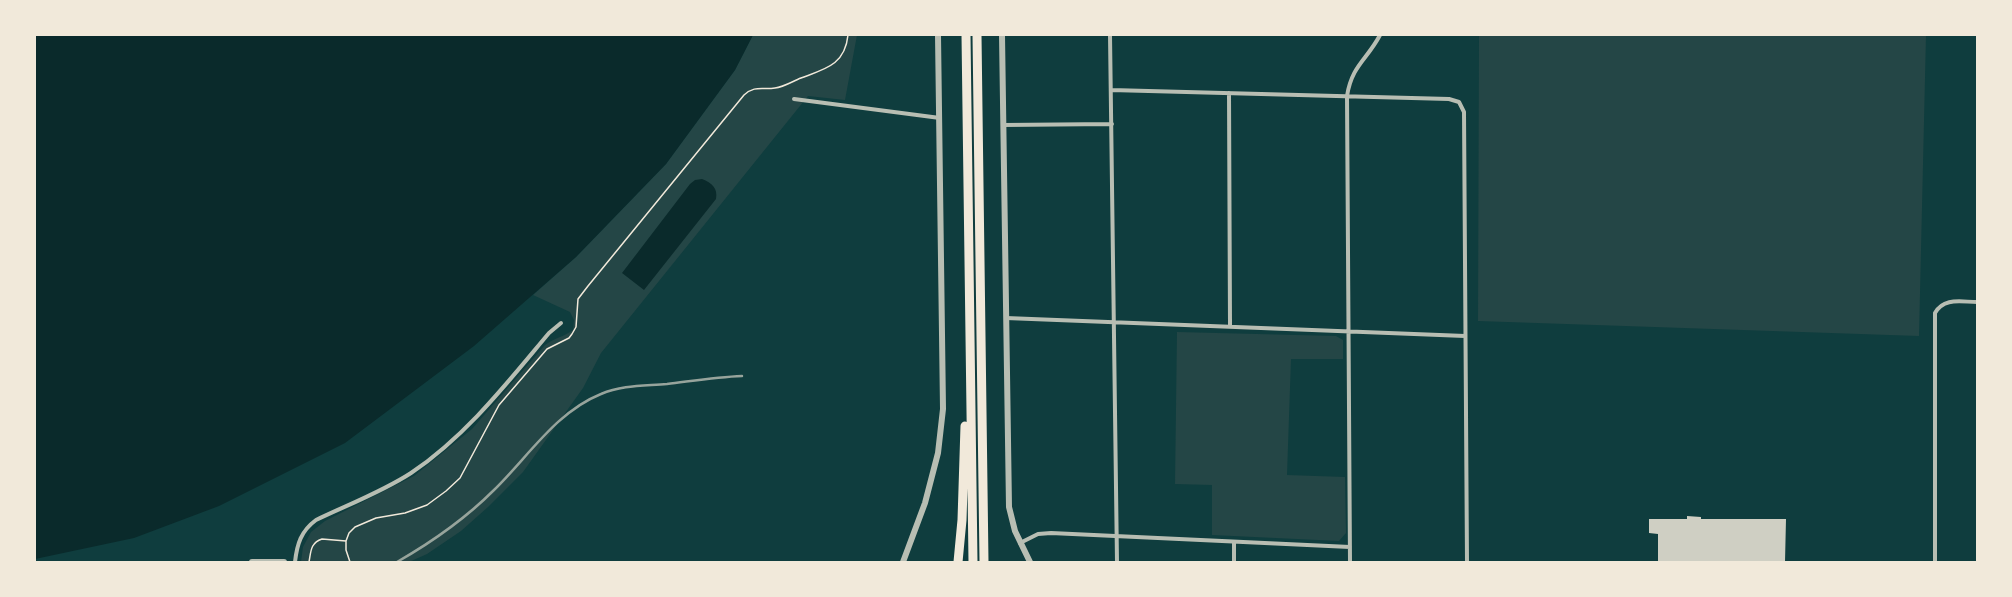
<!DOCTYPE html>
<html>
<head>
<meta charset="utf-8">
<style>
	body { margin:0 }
	#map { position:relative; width:2012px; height:597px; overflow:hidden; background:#0f3d3e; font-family:"Roboto Condensed",sans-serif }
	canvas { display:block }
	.frame { position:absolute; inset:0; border:36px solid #f1e9da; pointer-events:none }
</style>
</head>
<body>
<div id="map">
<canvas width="2012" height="597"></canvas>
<div class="frame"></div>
</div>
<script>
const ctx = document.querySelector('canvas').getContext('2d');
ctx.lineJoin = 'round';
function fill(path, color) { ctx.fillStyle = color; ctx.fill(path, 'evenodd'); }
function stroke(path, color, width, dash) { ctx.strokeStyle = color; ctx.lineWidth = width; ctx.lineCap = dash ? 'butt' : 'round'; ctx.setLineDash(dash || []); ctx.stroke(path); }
const green = new Path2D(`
	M753 35H857L845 100 808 96 601 353 583 388 523 472 488 507 461 531 427 554 409 562H301L303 547 311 532 325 521 414 476 472 429 545 345C554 338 564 337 573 330L574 320 570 312 533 295 576 257 666 164 735 70Z
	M1479 35H1926L1919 336 1478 321Z
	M1177 332 1336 336 1343 340V359H1291L1287 475 1345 477 1346 533 1339 541 1212 535V485L1175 484Z`);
const water = new Path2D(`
	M35 35H753L735 70 666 164 576 257 474 346 345 443 219 506 134 538 35 559Z
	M702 179C712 183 718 188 716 199L644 290 622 273 690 184 695 180Z`);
const building = new Path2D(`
	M1687 516 1701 517V519H1786L1785 562H1658V534L1649 533V519H1687Z`);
const path = new Path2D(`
	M309 562C311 552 310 543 322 539L346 541
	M350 562 346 550V541L349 533 355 527 376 518 405 513 427 505 446 491 460 478 499 405 547 349 569 338 572 334 576 327 578 299 588 286 744 95C755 85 762 90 775 88 784 87 793 81 801 78 825 69 845 65 848 35`);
const minor = new Path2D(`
	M1110 35 1117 562
	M1111 90 1449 99 1459 102 1464 112 1467 562
	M1229 93 1230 326
	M794 99 940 118
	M1003 125 1112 124
	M1006 318 1465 336
	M1234 542V562
	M1020 543 1038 534 1051 533 1350 547
	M295 562C297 544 301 531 316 520 347 505 382 492 411 473 466 436 507 383 549 333L561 323
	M1350 562 1347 96C1352 65 1367 60 1380 35
	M1935 562V313C1944 297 1961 302 1977 302`);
const tertiary = new Path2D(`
	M1002 35 1009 507 1015 531 1030 562
	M252 562H284
	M903 562 925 503 938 453 943 409 938 35`);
const motorway = new Path2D(`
	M966 35 973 562
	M977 35 984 562
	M958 562 962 520 965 426`);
const rail = new Path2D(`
	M397 562C432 542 466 518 494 490 528 457 556 412 601 394 622 385 644 386 667 384 692 381 716 377 742 376`);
fill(green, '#244646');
fill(water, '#0a2a2b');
fill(building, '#cfcfc3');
stroke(path, '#f1e9da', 1.5);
stroke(minor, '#b8beb3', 4);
stroke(tertiary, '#b8beb3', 6);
stroke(motorway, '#f1e9da', 9);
stroke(rail, '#97a49c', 2.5);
</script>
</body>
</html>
